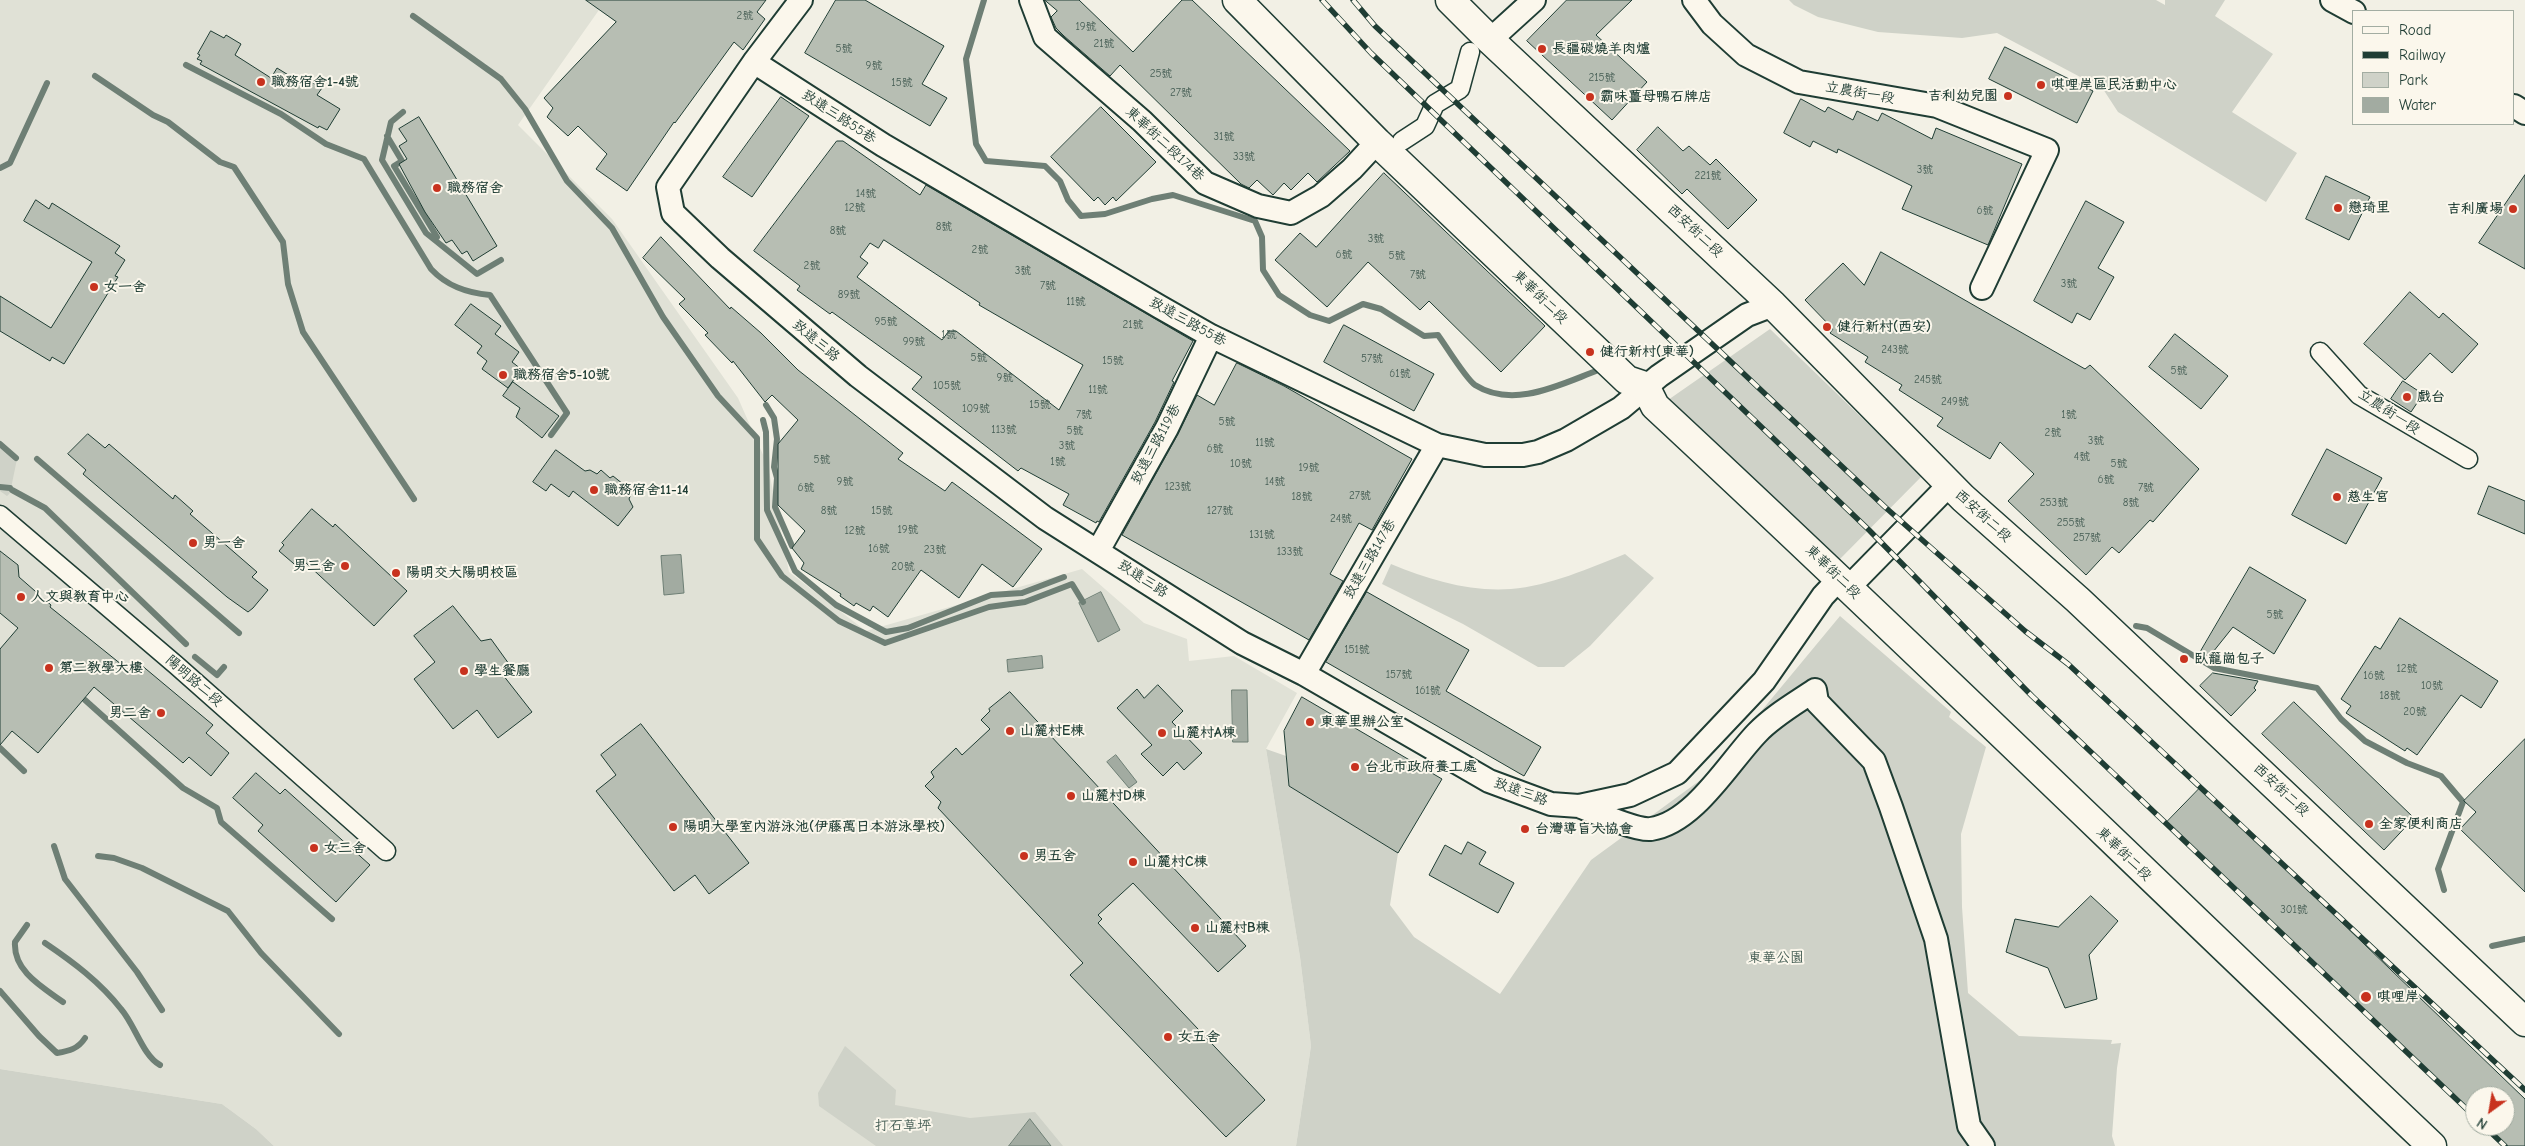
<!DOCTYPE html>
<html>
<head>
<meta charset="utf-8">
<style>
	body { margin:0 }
	#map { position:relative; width:2525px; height:1146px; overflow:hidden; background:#f2f0e5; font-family:"Comic Neue",sans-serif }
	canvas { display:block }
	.legend { position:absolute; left:2352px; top:10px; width:162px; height:115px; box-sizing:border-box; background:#fbf7ec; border:1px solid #a3ada2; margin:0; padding:6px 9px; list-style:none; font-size:15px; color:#1f3d34 }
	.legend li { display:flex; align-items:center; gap:10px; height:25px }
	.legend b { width:25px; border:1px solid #a3ada2 }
	.north { position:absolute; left:2465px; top:1086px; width:50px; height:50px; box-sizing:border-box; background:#fbf7ec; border:1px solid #a3ada2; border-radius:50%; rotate:212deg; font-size:14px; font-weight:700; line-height:20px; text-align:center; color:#1f3d34 }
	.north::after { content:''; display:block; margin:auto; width:18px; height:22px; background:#c8321e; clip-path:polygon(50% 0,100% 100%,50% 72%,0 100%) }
</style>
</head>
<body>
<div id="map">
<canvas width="2525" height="1146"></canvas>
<ul class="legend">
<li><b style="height:6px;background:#fbf7ec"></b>Road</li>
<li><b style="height:6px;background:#1f3d34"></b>Railway</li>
<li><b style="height:14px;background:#cfd2c8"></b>Park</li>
<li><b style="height:14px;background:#a2aba1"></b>Water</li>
</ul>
<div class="north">N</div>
</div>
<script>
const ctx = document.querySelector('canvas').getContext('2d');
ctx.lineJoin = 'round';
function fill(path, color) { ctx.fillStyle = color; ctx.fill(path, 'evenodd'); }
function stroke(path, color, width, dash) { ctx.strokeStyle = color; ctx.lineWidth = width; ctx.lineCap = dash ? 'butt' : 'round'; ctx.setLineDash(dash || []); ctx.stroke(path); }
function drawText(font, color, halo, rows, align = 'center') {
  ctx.font = font + ' "Comic Neue","LXGW WenKai TC",sans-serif'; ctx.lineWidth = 4; ctx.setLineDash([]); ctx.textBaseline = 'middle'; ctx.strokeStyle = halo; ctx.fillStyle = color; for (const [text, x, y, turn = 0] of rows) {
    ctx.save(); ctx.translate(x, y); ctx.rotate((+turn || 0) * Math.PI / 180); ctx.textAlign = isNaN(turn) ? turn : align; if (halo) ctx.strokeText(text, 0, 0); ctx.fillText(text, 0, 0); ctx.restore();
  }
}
const built = new Path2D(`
	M0 0H606L518 125 612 219 738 398 768 466 789 572 866 631 1082 569 1144 623 1187 639 1189 661 1234 656 1297 693 1266 749 1300 957 1311 1046 1296 1146H274L256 1129 222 1104 0 1069Z`);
const green = new Path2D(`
	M1789 0H2156L2165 5V0H2225L2215 16 2273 54 2232 112 2297 153 2266 202 2118 112 2103 89 1997 33 1962 38 1878 32 1818 17 1794 5Z
	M1770 329 1922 476 1839 560 1668 400Z
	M0 445 17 459 10 493 7 496 0 491Z
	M1625 554 1654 578 1590 646 1564 667H1538L1463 624 1382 584 1391 564C1429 580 1470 592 1511 589 1550 586 1589 568 1625 554Z
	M1840 616 1951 712 1949 717 1986 747 1961 834 1962 907 1968 993 2019 1036 2112 1040 2111 1044 2121 1043 2117 1068 2112 1136 2115 1146H1296L1311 1046 1300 957 1266 749 1286 756 1289 786 1398 853 1390 905 1414 937 1500 994 1591 860 1710 773Z
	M845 1046 896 1090 895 1105 970 1118 1035 1112 1063 1146H876L819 1106 818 1093Z
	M0 1069 222 1104 256 1129 274 1146H0Z`);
const water = new Path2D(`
	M681 555 684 593 664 595 661 556Z
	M1101 592 1120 630 1098 642 1079 603Z
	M1042 656 1043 668 1008 672 1007 660Z
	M1232 690H1247L1248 742H1233Z
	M1116 755 1137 782 1129 788 1107 762Z
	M1030 1119 1051 1146H1009Z`);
const stream = new Path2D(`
	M984 0 966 59 976 144 986 161 1045 166 1060 181 1068 200 1081 216 1105 214 1152 199 1173 195 1255 221 1262 237 1263 270 1279 295 1310 315 1329 321 1363 304 1381 309 1424 336 1438 335C1446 346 1466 379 1475 385 1513 409 1559 385 1596 371
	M413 16 501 79 525 109 567 181 612 228 663 317 718 396 757 438V539L782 576 839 621 885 643 989 607 1025 602 1072 584 1083 602
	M186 65 281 114 326 144 364 159 431 269C447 286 466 293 490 295L567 413 551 435
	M95 76 153 115 168 122 220 162 234 167 283 242 288 284 303 332 414 499
	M403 112 391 122 382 160 426 233 477 274 501 260
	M387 136 402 161 394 166 437 237
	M0 168 10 163 47 83
	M766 405 774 418 777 439 774 467 777 478 775 507 792 546
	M763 420 766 432 767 510 795 571 836 605 886 632 908 628 991 595 1022 593 1064 577
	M0 444 16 458
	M37 459 239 633
	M0 487 10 488
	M12 490 45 508 186 644
	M2136 626 2147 628 2214 668 2317 688 2341 719 2365 741 2407 763 2441 776 2463 802 2438 869 2444 890
	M195 657 217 675 224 667
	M85 700 183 788 217 808 221 822 332 919
	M0 748 24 771
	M54 846 65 879 137 972 162 1010
	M98 856 114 858 142 868 228 911 261 953 339 1034
	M27 925 15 942C13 971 42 987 63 1002
	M45 943C73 962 100 982 121 1009 135 1025 143 1056 160 1065
	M2492 946 2525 939
	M0 991 39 1036 57 1053C69 1051 78 1049 85 1038`);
const building = new Path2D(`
	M586 0H766L757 12 765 19 743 50 734 42 675 123 674 122 627 191 596 169 607 154 578 126 568 136 547 117 553 108 544 98 616 22Z
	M836 0H865L944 46 922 84 947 98 930 126 805 53Z
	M1045 0H1079L1133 52 1182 0H1192L1350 151 1317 182 1308 173 1291 190 1284 183 1273 195 1257 180 1249 188 1241 184 1120 65 1110 76 1064 36 1056 28 1051 17 1057 11Z
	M1567 0H1632L1596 35 1647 82 1612 120 1527 41Z
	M211 31 224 38 226 35 241 44 235 55 271 78 277 68 303 84 306 79 322 88 317 95 340 109 327 130 319 126 318 128 200 64 202 61 197 59 200 55 198 54Z
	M2005 47 2093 91 2077 123 1989 79Z
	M781 97 809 116 752 197 723 177Z
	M1801 99 1825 112 1828 107 1853 120 1857 111 1878 121 1882 113 1932 139 1936 128 2022 164 1988 245 1902 209 1912 186 1838 149 1837 153 1813 141 1810 147 1784 133Z
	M1101 107 1156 162 1116 201 1113 197 1105 205 1098 197 1094 201 1051 157Z
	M419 117 497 246 473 261 467 251 462 254 452 240 446 243 425 212 399 164 407 159 399 146 407 141 399 129Z
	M1658 127 1683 151 1689 146 1710 165 1716 159 1757 200 1728 229 1687 189 1682 194 1637 150Z
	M837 141H843L920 195 926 185 1193 341 1172 381 1174 382 1155 422 1099 522 1097 521 1096 523 1063 505 1069 494 1021 468 1018 471 912 389 922 377 832 312 830 314 797 290 800 286 754 251ZM884 240 980 303 979 305 1083 365 1059 410 956 331H949L942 340 857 277 868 263 860 257 870 243 878 248Z
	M1384 173 1545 326 1501 372 1429 301 1420 310 1368 262 1327 307 1275 260 1300 233 1316 247Z
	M2525 175V269L2479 243Z
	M2326 176 2370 197 2349 240 2306 219Z
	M36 200 49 209 52 203 120 246 115 253 125 260 115 276 118 277 64 364 52 357 50 361 0 331V296L51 328 92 262 24 221Z
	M2086 201 2124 222 2098 268 2114 277 2090 320 2077 313 2072 323 2034 301Z
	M661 237 730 309 731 307 761 333 798 370 903 453 898 459 945 491 952 482 1042 549 1013 587 982 564 959 598 921 570 888 617 873 606 870 611 856 603 854 606 840 596 841 594 801 569 804 563 792 548 805 531 778 505V444L798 420 772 395 765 402 733 361 732 363 705 335 708 333 679 304 685 299 643 258Z
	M1881 252 2085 369 2090 365 2199 469 2153 522 2150 520 2119 553 2112 547 2086 575 2008 501 2034 474 2000 442 1990 459 1937 426 1943 418 1899 390 1902 385 1865 362 1868 357 1830 333 1833 329 1805 300 1843 263 1864 285Z
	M2410 292 2439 318 2443 313 2478 344 2452 373 2430 353 2405 380 2364 344Z
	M471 304 501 326 495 334 519 352 512 362 521 369 508 388 482 369 487 361 477 353 482 346 455 325Z
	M1344 325 1434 374 1414 411 1324 362Z
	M2175 334 2228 376 2201 409 2149 367Z
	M1237 363 1284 386 1412 459 1372 530 1359 523 1330 574 1343 581 1309 640 1122 535 1178 434 1197 395 1214 405Z
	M2403 381 2423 394 2411 412 2391 399Z
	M513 382 559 416 542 438 516 417 520 408 503 396Z
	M88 434 105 448 109 444 173 499 175 495 193 511 190 514 257 572 252 577 268 590 253 608 248 612 227 597 83 474 86 470 68 454Z
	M2327 449 2382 478 2346 544 2292 515Z
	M556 450 585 471 590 470 597 474 601 470 610 478 613 476 628 488 631 494 629 499 633 507 618 526 573 491 569 497 551 484 546 491 533 482Z
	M2489 486 2525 501V534L2478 514Z
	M312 509 333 527 335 524 407 591 374 626 306 563 300 569 279 551 284 545 282 543Z
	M0 551 18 565 19 577 51 605 50 607 132 673 140 664 213 725 206 733 229 753 211 776 189 757 183 763 94 687 38 753 12 731 0 745V649L18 628 0 613Z
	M2250 567 2306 600 2274 654 2233 627 2209 657 2201 651Z
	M1367 592 1469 650 1446 691 1541 747 1524 776 1326 662Z
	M453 606 481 641 491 639 509 664 503 675 532 712 498 738 477 710 453 729 414 679 435 662 414 636Z
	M2400 618 2498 681 2481 708 2461 695 2417 755 2407 748 2405 751 2346 713 2351 706 2341 699 2375 646 2380 649Z
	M2213 673 2258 681 2254 688 2256 690 2231 716 2200 686Z
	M1158 685 1183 711 1172 722 1202 753 1184 770 1177 762 1163 776 1141 754 1152 745 1117 708 1137 689 1144 698Z
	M1010 692 1246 946 1218 972 1133 883 1098 915 1102 919 1098 923 1265 1100 1226 1137 1070 975 1083 963 938 808 941 802 925 786 934 777 931 772 956 748 962 755 990 729 981 720 990 711 989 709Z
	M1302 697 1442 779 1398 853 1289 786 1284 731Z
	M2294 702 2414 818 2384 850 2262 734Z
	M641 724 749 863 709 894 695 875 674 891 596 791 616 775 601 755Z
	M2525 739V892L2460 829 2476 812 2464 801Z
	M256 773 280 794 285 789 370 865 336 902 258 831 263 825 233 798Z
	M2201 787 2525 1099V1146H2503L2482 1126H2505V1096H2475V1119L2167 822Z
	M1468 842 1486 852 1479 864 1514 883 1498 913 1429 875 1445 845 1461 854Z
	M2091 896 2118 921 2089 955 2097 999 2065 1008 2048 968 2006 952 2015 919 2058 927Z`);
const pedestrian = new Path2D(`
	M1402 141 1425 126 1435 104 1460 89 1470 52
	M2320 352 2359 395 2468 459
	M0 515 176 665 386 851`);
const minor = new Path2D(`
	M801 0 754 62 668 187 673 213 720 258 858 376 1045 518 1242 643 1304 674 1489 781 1551 804 1579 806 1630 795 1677 773 1764 681 1823 596 1839 579
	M1031 0 1045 37 1142 121 1205 183 1258 206 1291 213 1321 196 1352 169 1377 142
	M1694 0 1712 24 1746 55 1799 82 1937 106 2047 150 1982 288
	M2332 0 2354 12
	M1490 40 1534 0
	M754 62 883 145 1160 307 1211 336 1437 445 1485 455H1523L1538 452 1566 440 1621 408 1659 376 1747 315 1773 305
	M2514 106 2525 113
	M1098 551 1167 428 1211 336
	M1849 587 1949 485
	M1304 674 1437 445
	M1579 806C1594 812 1637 831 1651 829 1694 823 1729 762 1757 733 1773 716 1796 703 1815 690L1817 702 1874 761 1891 807 1936 939 1969 1126 1983 1146`);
const tertiary = new Path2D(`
	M1237 0 1377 142 1627 380 1645 386 1655 406C1917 649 2172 900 2432 1146
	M1450 0 1490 40 1773 305 1963 498 2078 600 2525 1022`);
const rail = new Path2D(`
	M1322 0 1371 53 1869 530 2032 696 2475 1117
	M1353 0 1375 26 1885 507 2025 631 2068 664 2525 1090
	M2484 1126 2505 1146`);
const markers = [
	[1542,49,5,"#c8321e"],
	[261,82,5,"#c8321e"],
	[2041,85,5,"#c8321e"],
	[2008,96,5,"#c8321e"],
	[1590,97,5,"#c8321e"],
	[437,188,5,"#c8321e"],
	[2338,208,5,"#c8321e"],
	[2513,209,5,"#c8321e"],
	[94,287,5,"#c8321e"],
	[1827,327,5,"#c8321e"],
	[1590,352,5,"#c8321e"],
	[503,375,5,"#c8321e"],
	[2407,397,5,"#c8321e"],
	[594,490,5,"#c8321e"],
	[2337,497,5,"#c8321e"],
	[193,543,5,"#c8321e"],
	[345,566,5,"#c8321e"],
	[396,573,5,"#c8321e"],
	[21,597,5,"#c8321e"],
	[2184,659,5,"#c8321e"],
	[49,668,5,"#c8321e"],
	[464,671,5,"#c8321e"],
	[161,713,5,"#c8321e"],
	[1310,722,5,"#c8321e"],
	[1010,731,5,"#c8321e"],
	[1162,733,5,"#c8321e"],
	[1355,767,5,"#c8321e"],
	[1071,796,5,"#c8321e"],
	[2369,824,5,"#c8321e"],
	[673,827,5,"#c8321e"],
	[1525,829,5,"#c8321e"],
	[314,848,5,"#c8321e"],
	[1024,856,5,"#c8321e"],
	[1133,862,5,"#c8321e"],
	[1195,928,5,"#c8321e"],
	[2366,997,6,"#c8321e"],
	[1168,1037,5,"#c8321e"]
];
const numberNames = [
	["2號",745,16],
	["19號",1086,27],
	["21號",1104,44],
	["5號",844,49],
	["9號",874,66],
	["25號",1161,74],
	["215號",1602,78],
	["15號",902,83],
	["27號",1181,93],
	["31號",1224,137],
	["33號",1244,157],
	["3號",1925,170],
	["221號",1708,176],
	["14號",866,194],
	["12號",855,208],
	["6號",1985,211],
	["8號",944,227],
	["8號",838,231],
	["3號",1376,239],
	["2號",980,250],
	["6號",1344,255],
	["5號",1397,256],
	["2號",812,266],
	["3號",1023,271],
	["7號",1418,275],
	["3號",2069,284],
	["7號",1048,286],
	["89號",849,295],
	["11號",1076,302],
	["95號",886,322],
	["21號",1133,325],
	["1號",949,335],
	["99號",914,342],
	["243號",1895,350],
	["5號",979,358],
	["57號",1372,359],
	["15號",1113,361],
	["5號",2179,371],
	["61號",1400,374],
	["9號",1005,378],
	["245號",1928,380],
	["105號",947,386],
	["11號",1098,390],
	["249號",1955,402],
	["15號",1040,405],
	["109號",976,409],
	["7號",1084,415],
	["1號",2069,415],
	["5號",1227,422],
	["113號",1004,430],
	["5號",1075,431],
	["2號",2053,433],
	["3號",2096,441],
	["11號",1265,443],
	["3號",1067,446],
	["6號",1215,449],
	["4號",2082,457],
	["5號",822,460],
	["1號",1058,462],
	["10號",1241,464],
	["5號",2119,464],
	["19號",1309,468],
	["6號",2106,480],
	["9號",845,482],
	["14號",1275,482],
	["123號",1178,487],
	["6號",806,488],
	["7號",2146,488],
	["27號",1360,496],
	["18號",1302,497],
	["253號",2054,503],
	["8號",2131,503],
	["8號",829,511],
	["15號",882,511],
	["127號",1220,511],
	["24號",1341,519],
	["255號",2071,523],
	["19號",908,530],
	["12號",855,531],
	["131號",1262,535],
	["257號",2087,538],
	["16號",879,549],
	["23號",935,550],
	["133號",1290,552],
	["20號",903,567],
	["5號",2275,615],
	["151號",1357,650],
	["12號",2407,669],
	["157號",1399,675],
	["16號",2374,676],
	["10號",2432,686],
	["161號",1428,691],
	["18號",2390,696],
	["20號",2415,712],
	["301號",2294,910]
];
const poiNames = [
	["長疆碳燒羊肉爐",1552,49],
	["職務宿舍1-4號",271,82],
	["唭哩岸區民活動中心",2051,85],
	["吉利幼兒園",1998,96,"right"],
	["霸味薑母鴨石牌店",1600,97],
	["職務宿舍",447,188],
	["戀琦里",2348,208],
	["吉利廣場",2503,209,"right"],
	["女一舍",104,287],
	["健行新村(西安)",1837,327],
	["健行新村(東華)",1600,352],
	["職務宿舍5-10號",513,375],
	["戲台",2417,397],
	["職務宿舍11-14",604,490],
	["慈生宮",2347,497],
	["男一舍",203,543],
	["男三舍",335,566,"right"],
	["陽明交大陽明校區",406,573],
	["人文與教育中心",31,597],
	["臥籠崗包子",2194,659],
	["第二教學大樓",59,668],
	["學生餐廳",474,671],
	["男二舍",151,713,"right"],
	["東華里辦公室",1320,722],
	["山麓村E棟",1020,731],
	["山麓村A棟",1172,733],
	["台北市政府養工處",1365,767],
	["山麓村D棟",1081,796],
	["全家便利商店",2379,824],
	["陽明大學室內游泳池(伊藤萬日本游泳學校)",683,827],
	["台灣導盲犬協會",1535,829],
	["女三舍",324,848],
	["男五舍",1034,856],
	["山麓村C棟",1143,862],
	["山麓村B棟",1205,928],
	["唭哩岸",2377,997],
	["女五舍",1178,1037]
];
const streetNames = [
	["立農街一段",1860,93,10],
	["致遠三路55巷",839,117,33],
	["東華街二段174巷",1165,144,43],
	["西安街二段",1695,231,43],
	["東華街二段",1540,297,44],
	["致遠三路55巷",1188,322,29],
	["致遠三路",816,341,40],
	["立農街一段",2389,412,33],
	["致遠三路119巷",1156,444,-62],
	["西安街二段",1983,516,42],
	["致遠三路147巷",1370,559,-60],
	["東華街二段",1833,572,44],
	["致遠三路",1143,579,33],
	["陽明路二段",194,681,41],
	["西安街二段",2281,790,43],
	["致遠三路",1521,792,20],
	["東華街二段",2124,854,44]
];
const parkNames = [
	["東華公園",1776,958],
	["打石草坪",903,1126]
];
fill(built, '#e0e1d6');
fill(green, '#cfd2c8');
fill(water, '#a2aba1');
stroke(water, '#6e7f75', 1);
stroke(stream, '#6e7f75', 6);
fill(building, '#b7beb3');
stroke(building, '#1f3d34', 1);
stroke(pedestrian, '#1f3d34', 21);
stroke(minor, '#1f3d34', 26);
stroke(tertiary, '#1f3d34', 31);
stroke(pedestrian, '#fbf7ec', 18);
stroke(minor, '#fbf7ec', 22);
stroke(tertiary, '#fbf7ec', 28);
stroke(rail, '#1f3d34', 5.5);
stroke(rail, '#fbf7ec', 4, [11]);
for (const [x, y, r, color] of markers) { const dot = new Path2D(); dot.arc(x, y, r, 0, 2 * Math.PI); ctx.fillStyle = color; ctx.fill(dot); stroke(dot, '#fbf7ec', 2); }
drawText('11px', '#455d54', null, numberNames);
drawText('bold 14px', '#1f3d34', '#fbf7ec', poiNames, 'left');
drawText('14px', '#1f3d34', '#fbf7ec', streetNames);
drawText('14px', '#425b52', '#fbf7ec', parkNames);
</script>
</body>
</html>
